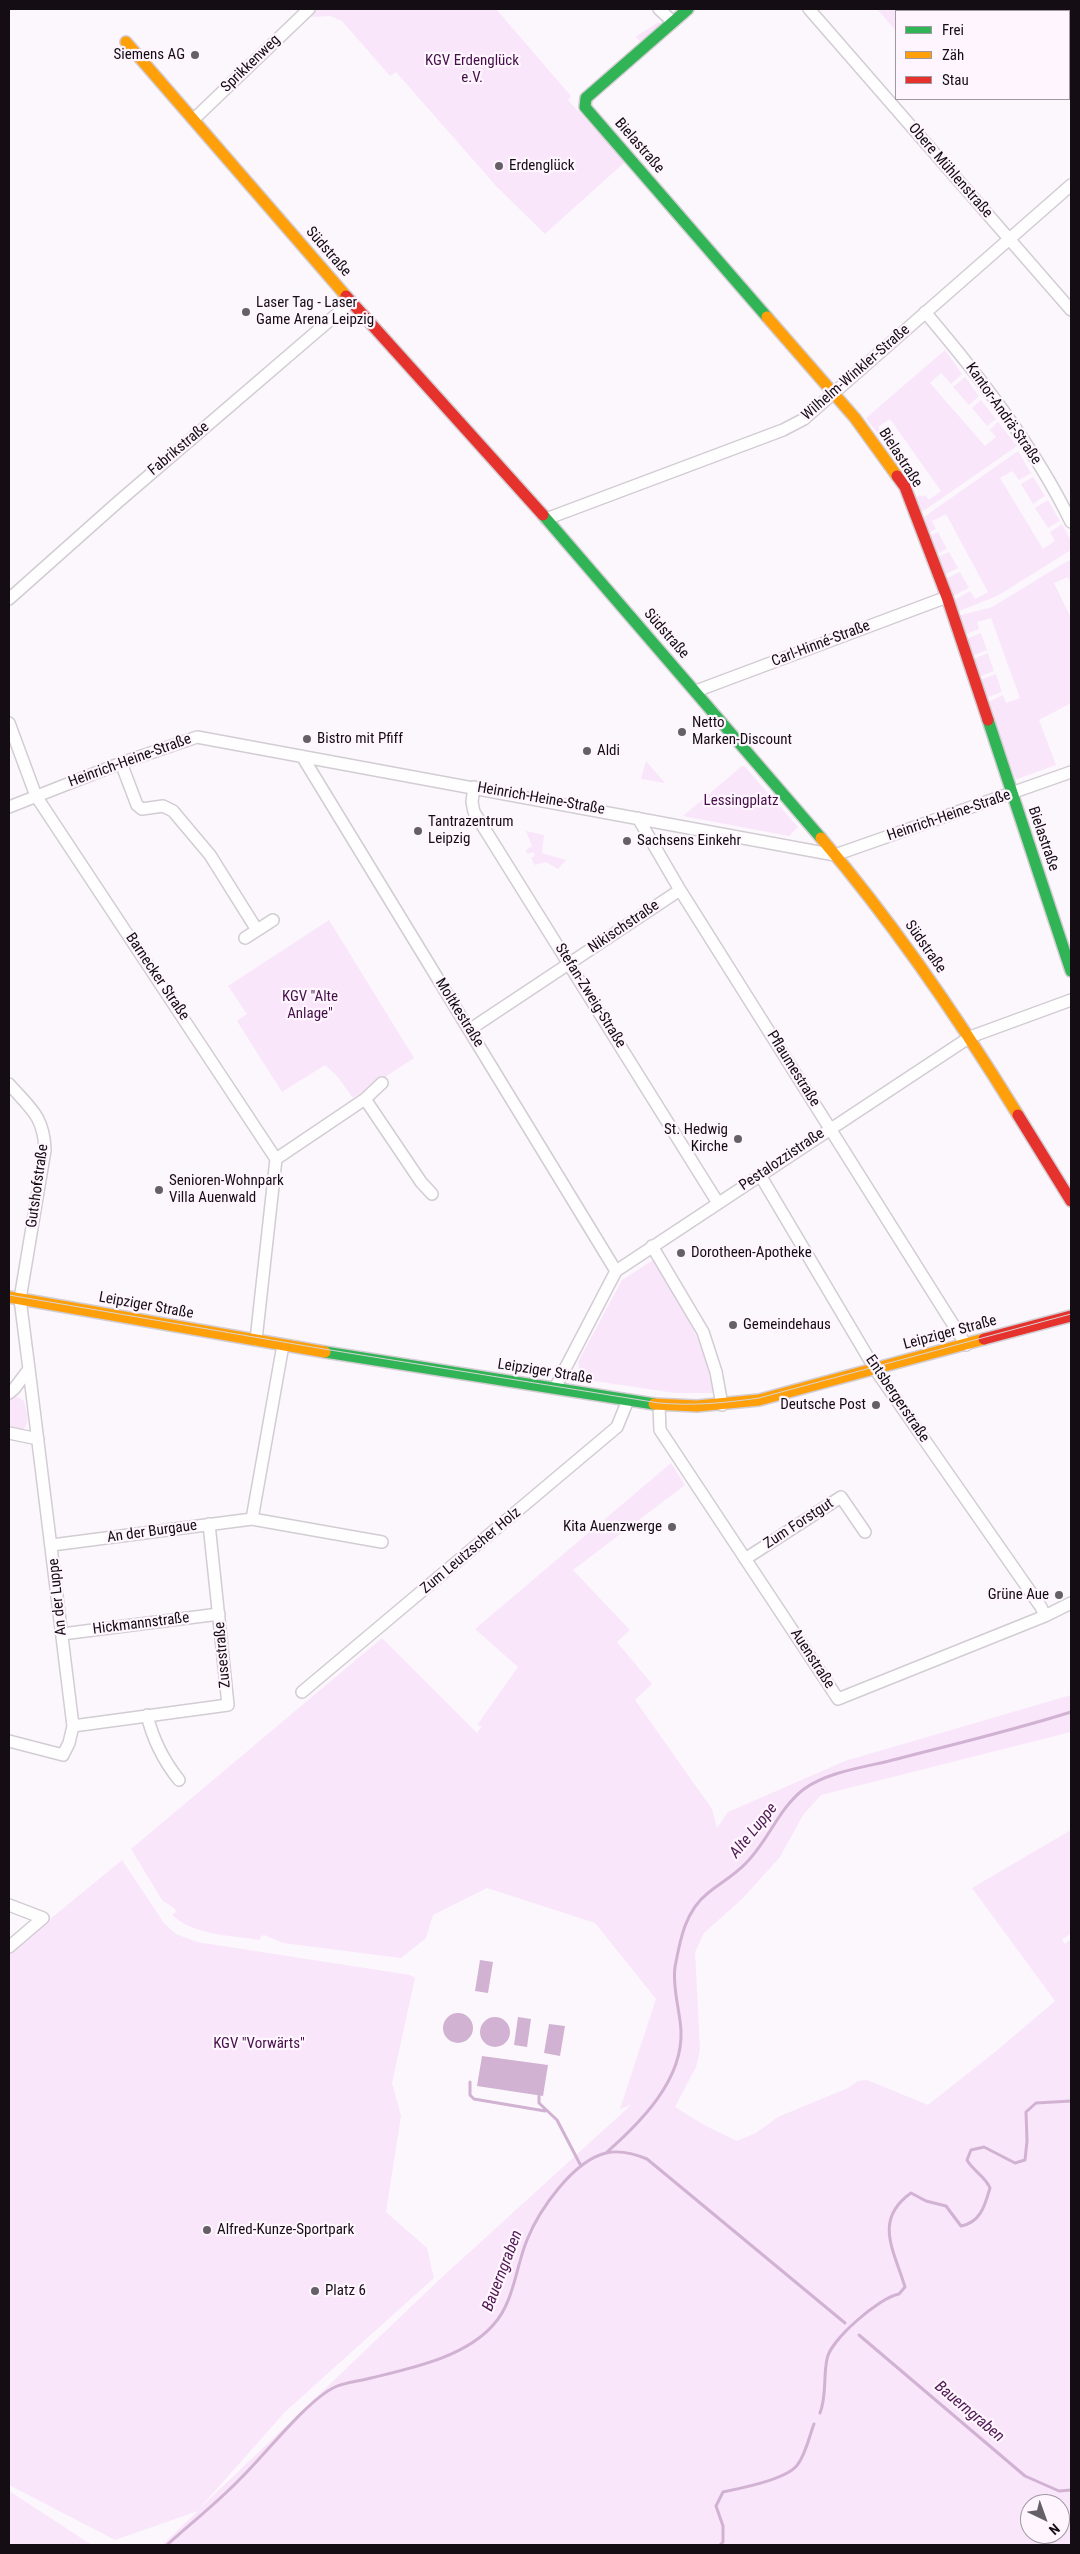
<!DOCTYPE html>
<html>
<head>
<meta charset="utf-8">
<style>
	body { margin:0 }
	#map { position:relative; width:1080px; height:2554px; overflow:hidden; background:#fcf7fd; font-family:"Roboto Condensed",sans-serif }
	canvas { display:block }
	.frame { position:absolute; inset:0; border:10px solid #140d14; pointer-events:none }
	.legend { position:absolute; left:895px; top:10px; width:175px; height:90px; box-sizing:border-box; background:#fef5ff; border:1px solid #a098a1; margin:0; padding:6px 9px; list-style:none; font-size:15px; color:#140d14 }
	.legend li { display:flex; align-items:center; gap:10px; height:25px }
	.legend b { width:25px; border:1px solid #a098a1 }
	.north { position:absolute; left:1020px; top:2494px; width:50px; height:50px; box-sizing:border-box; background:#fef5ff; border:1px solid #a098a1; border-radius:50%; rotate:138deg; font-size:14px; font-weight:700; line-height:20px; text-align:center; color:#140d14 }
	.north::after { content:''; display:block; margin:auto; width:18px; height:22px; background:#655f66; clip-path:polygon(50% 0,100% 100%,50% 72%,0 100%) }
</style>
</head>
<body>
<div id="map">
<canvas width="1080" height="2554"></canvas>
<div class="frame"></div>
<ul class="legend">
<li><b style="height:6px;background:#30b455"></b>Frei</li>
<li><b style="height:6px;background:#ff9f0a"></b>Zäh</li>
<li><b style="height:6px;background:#e5322d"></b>Stau</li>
</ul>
<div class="north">N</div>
</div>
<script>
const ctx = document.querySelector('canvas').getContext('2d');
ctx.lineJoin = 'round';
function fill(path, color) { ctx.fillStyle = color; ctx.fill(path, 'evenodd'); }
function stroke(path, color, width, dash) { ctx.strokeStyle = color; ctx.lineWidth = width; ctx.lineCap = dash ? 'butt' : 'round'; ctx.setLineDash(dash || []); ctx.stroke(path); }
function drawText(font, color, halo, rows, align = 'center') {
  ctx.font = font + ' "Roboto Condensed",sans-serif'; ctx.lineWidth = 4.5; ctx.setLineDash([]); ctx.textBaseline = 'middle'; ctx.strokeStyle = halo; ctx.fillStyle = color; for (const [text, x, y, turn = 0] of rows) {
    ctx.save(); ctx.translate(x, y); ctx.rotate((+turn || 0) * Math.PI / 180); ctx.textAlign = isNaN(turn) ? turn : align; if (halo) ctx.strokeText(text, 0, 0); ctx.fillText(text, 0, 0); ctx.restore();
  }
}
const green = new Path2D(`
	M316 9H496L571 96 568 100 625 162 545 234 497 187 396 72 390 76 342 21 330 16 311 17 312 12Z
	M877 9H922L919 11H896V31Z
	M659 22 662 25 642 42 635 37Z
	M945 350 962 374 951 384 941 373 930 383 985 446 996 437 990 430 998 422 1017 446 922 512 916 498 920 495 922 497 925 495 929 500 941 491 890 419 878 427 883 434 880 436 866 418Z
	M965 377 979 396 969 405 953 387Z
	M981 400 996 419 987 426 972 408Z
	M1018 451 1031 473 1019 480 1012 471 1000 478 1043 549 1055 541 1050 532 1062 524 1071 541V550L997 596 957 612 953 601 970 591 975 599 988 592 946 514 932 521 936 529 929 533 924 517Z
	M1033 477 1045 496 1033 504 1021 484Z
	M1048 500 1060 521 1048 528 1035 508Z
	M938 532 947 549 936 554 930 536Z
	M949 552 958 568 944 575 938 557Z
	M1071 559V584L1068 577 1054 583 1071 618V703L1039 720 1056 765 1017 779 1015 778 988 702 1003 695 1006 703 1020 698 991 618 977 622 979 629 964 635 958 616 992 607Z
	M960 572 969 588 951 597 945 579Z
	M981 633 987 650 972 656 966 639Z
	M988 653 994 671 979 677 973 659Z
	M996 674 1002 692 986 698 980 680Z
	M646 761 665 783 641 779Z
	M742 766 745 767 798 827 789 836 683 816Z
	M526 831 544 835 542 853 566 860 558 869 546 862 535 865 531 858 535 856 533 852 527 854 526 850 532 846Z
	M329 920 414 1058 353 1098 337 1076 325 1065 282 1092 237 1021 247 1014 228 986Z
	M653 1260C682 1305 704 1340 713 1393H675L581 1379 578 1362 622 1280Z
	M16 1396 24 1401C26 1411 32 1423 22 1430L9 1429V1398Z
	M671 1463 685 1485 573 1570 630 1630 617 1642 652 1684 635 1700 712 1809 717 1828 728 1812 845 1761 1071 1695V1732L821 1795 803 1815 780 1857 743 1898 704 1933 695 1952 700 2050 696 2067 675 2107 706 2126 737 2141 756 2133 778 2117 848 2088 858 2081 867 2080 928 2105 995 2052 1055 2001 972 1888 1071 1830V1933L1062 1940 1065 1944 1071 1939V2545H162L198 2511 115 2540 9 2485V1953L122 1860 164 1923 176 1934 197 1942 410 1975 415 1978 392 2083 401 2116 386 2212 427 2248 434 2278 285 2412 199 2509 439 2280 631 2105 620 2109 656 1999 595 1923 487 1888 433 1915 426 1938 401 1958 283 1943 264 1935 261 1936 260 1940C230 1935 195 1936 172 1915L176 1912 175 1909 162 1900 131 1849 382 1638 477 1733 482 1726 477 1725 518 1667 475 1629ZM1030 2504H1060V2534H1030Z
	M9 2491 92 2545H9Z`);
const water = new Path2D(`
	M480 1960 493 1962 488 1993 475 1991Z
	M443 2028a15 15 0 1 1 30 0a15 15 0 1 1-30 0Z
	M518 2017 531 2019 527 2047 514 2045Z
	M480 2032a15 15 0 1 1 30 0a15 15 0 1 1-30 0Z
	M549 2024 565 2026 560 2056 544 2053Z
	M482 2056 548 2065 543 2096 477 2086Z`);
const stream = new Path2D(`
	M470 2082V2095L474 2099 545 2111
	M539 2096V2103L557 2120 581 2166
	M607 2152C641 2122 683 2080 681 2031 680 2010 672 1988 675 1967 680 1940 685 1911 708 1893 720 1883 735 1875 746 1863 768 1841 779 1808 804 1789 829 1771 867 1767 897 1759 955 1744 1014 1730 1071 1712
	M859 2335 1025 2476 1059 2491 1071 2490
	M820 2413C827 2395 823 2378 827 2359 830 2340 880 2297 899 2294L905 2287C894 2250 873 2220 911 2193L926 2201 946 2206 961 2226C981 2222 985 2205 990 2188 985 2176 974 2172 967 2160L971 2150 984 2147 1015 2163 1025 2160 1027 2141 1026 2112 1036 2103 1071 2101
	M167 2545C191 2523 217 2503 240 2479 264 2456 307 2400 335 2387 346 2382 360 2381 371 2378 412 2368 466 2357 494 2324 514 2302 516 2266 527 2240 539 2210 573 2161 606 2153 619 2150 635 2154 647 2159L845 2323
	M720 2545 723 2542V2526L716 2506 723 2492C741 2488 789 2479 798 2464 806 2453 809 2437 814 2424`);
const street = new Path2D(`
	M659 9 673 22
	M809 9 1071 310
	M194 119 309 9
	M925 312C980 377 1034 446 1071 522
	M546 519 783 430 804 419 1071 185
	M9 599 118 502 351 302
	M696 691 947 597
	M9 723 36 796 276 1159 256 1340
	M302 756 616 1271
	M121 763 137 805 142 809 163 806 173 811 210 855 257 930
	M474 787 472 802 474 812 718 1203
	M9 807 121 763 197 737 835 855 1071 772
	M638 818 680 890 966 1345
	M245 938 273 920
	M469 1030 680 890
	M9 1084C30 1108 44 1116 45 1150L20 1299 29 1369 14 1389 9 1393
	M365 1099 421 1182 432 1194
	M276 1159 365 1099 382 1083
	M760 1175 875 1369 1041 1607 1045 1616
	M652 1246 703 1332 716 1372 722 1405
	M555 1388 616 1271 970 1037 1071 1000
	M659 1405 660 1430 838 1699 1045 1616 1071 1603
	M9 1433 38 1439
	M252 1519 283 1345
	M52 1545 252 1519 382 1542
	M745 1559 841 1497 865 1532
	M62 1634 219 1614
	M302 1692 617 1427 628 1400
	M147 1715C153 1740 163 1760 179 1780
	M73 1726 228 1705 209 1524
	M9 1741 63 1755 69 1743 73 1726 29 1369
	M9 1905 43 1918 9 1947`);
const fast = new Path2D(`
	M688 9 586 98 585 107 767 317
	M543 515 821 838
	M988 720 1071 971
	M325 1352 654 1404`);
const slow = new Path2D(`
	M126 42 346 296
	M767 317 855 418 897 476
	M821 838C895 925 959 1019 1018 1115
	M9 1297 325 1352
	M654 1404 697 1406 759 1400 984 1339`);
const jam = new Path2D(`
	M346 296 543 515
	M897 476 905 487 947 597 988 720
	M1018 1115 1071 1201
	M984 1339 1071 1316`);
const tram = new Path2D(`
	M9 1295 324 1349 659 1403C693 1406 725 1403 759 1398L1071 1314`);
const markers = [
	[195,55,5,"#655f66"],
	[499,166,5,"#655f66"],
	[246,312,5,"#655f66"],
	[682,732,5,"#655f66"],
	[307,739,5,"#655f66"],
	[587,751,5,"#655f66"],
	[418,831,5,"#655f66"],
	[627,841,5,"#655f66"],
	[738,1139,5,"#655f66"],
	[159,1190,5,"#655f66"],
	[681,1253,5,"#655f66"],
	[733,1325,5,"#655f66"],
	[876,1405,5,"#655f66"],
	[672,1527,5,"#655f66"],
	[1059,1595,5,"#655f66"],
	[207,2230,5,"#655f66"],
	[315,2291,5,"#655f66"]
];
const poiNames = [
	["Siemens AG",185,55,"right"],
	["Erdenglück",509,166],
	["Laser Tag - Laser",256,303],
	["Game Arena Leipzig",256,320],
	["Netto",692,723],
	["Marken-Discount",692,740],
	["Bistro mit Pfiff",317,739],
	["Aldi",597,751],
	["Tantrazentrum",428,822],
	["Leipzig",428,839],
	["Sachsens Einkehr",637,841],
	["St. Hedwig",728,1130,"right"],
	["Kirche",728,1147,"right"],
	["Senioren-Wohnpark",169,1181],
	["Villa Auenwald",169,1198],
	["Dorotheen-Apotheke",691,1253],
	["Gemeindehaus",743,1325],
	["Deutsche Post",866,1405,"right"],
	["Kita Auenzwerge",662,1527,"right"],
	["Grüne Aue",1049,1595,"right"],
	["Alfred-Kunze-Sportpark",217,2230],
	["Platz 6",325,2291]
];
const parkNames = [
	["KGV Erdenglück",472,61],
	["e.V.",472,78],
	["Lessingplatz",741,801],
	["KGV \"Alte",310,997],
	["Anlage\"",310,1014],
	["KGV \"Vorwärts\"",259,2044]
];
const streetNames = [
	["Sprikkenweg",251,64,-44],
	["Bielastraße",639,146,49],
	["Obere Mühlenstraße",950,171,49],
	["Südstraße",328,252,49],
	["Wilhelm-Winkler-Straße",856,373,-41],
	["Kantor-Andrä-Straße",1003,414,55],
	["Fabrikstraße",179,449,-40],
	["Bielastraße",900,458,57],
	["Südstraße",666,634,49],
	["Carl-Hinné-Straße",821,644,-21],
	["Heinrich-Heine-Straße",130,761,-20],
	["Heinrich-Heine-Straße",541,799,10],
	["Heinrich-Heine-Straße",949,816,-19],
	["Bielastraße",1043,839,71],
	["Nikischstraße",624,927,-34],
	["Südstraße",925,947,55],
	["Barnecker Straße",157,977,56],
	["Stefan-Zweig-Straße",590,996,58],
	["Moltkestraße",459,1013,58],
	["Pflaumestraße",793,1069,58],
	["Pestalozzistraße",782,1160,-34],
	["Gutshofstraße",38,1186,-82],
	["Leipziger Straße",146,1306,10],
	["Leipziger Straße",950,1333,-15],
	["Leipziger Straße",545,1372,9],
	["Entsbergerstraße",897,1399,56],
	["Zum Forstgut",799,1524,-33],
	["An der Burgaue",152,1532,-8],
	["Zum Leutzscher Holz",471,1551,-40],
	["An der Luppe",58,1597,-96],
	["Hickmannstraße",141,1624,-7],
	["Zusestraße",223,1655,-95],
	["Auenstraße",812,1659,57]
];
const waterNames = [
	["Alte Luppe",754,1831,-51],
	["Bauerngraben",503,2271,-69],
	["Bauerngraben",969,2412,40]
];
fill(green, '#f9e6fa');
fill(water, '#d1b2d3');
stroke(stream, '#d1b2d3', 3);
stroke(street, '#d2ccd3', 14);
stroke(fast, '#d2ccd3', 14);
stroke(slow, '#d2ccd3', 14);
stroke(jam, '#d2ccd3', 14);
stroke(street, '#fffeff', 11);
stroke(fast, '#30b455', 11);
stroke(slow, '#ff9f0a', 11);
stroke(jam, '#e5322d', 11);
stroke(tram, '#d6d4d7', 1);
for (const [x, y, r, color] of markers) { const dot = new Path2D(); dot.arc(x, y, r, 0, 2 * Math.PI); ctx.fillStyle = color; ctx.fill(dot); stroke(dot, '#fef5ff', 2); }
drawText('15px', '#140d14', '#fef5ff', poiNames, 'left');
drawText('15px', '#450f48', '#fef5ff', parkNames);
drawText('15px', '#140d14', '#fef5ff', streetNames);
drawText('italic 16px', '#4e1951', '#fef5ff', waterNames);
</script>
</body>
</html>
